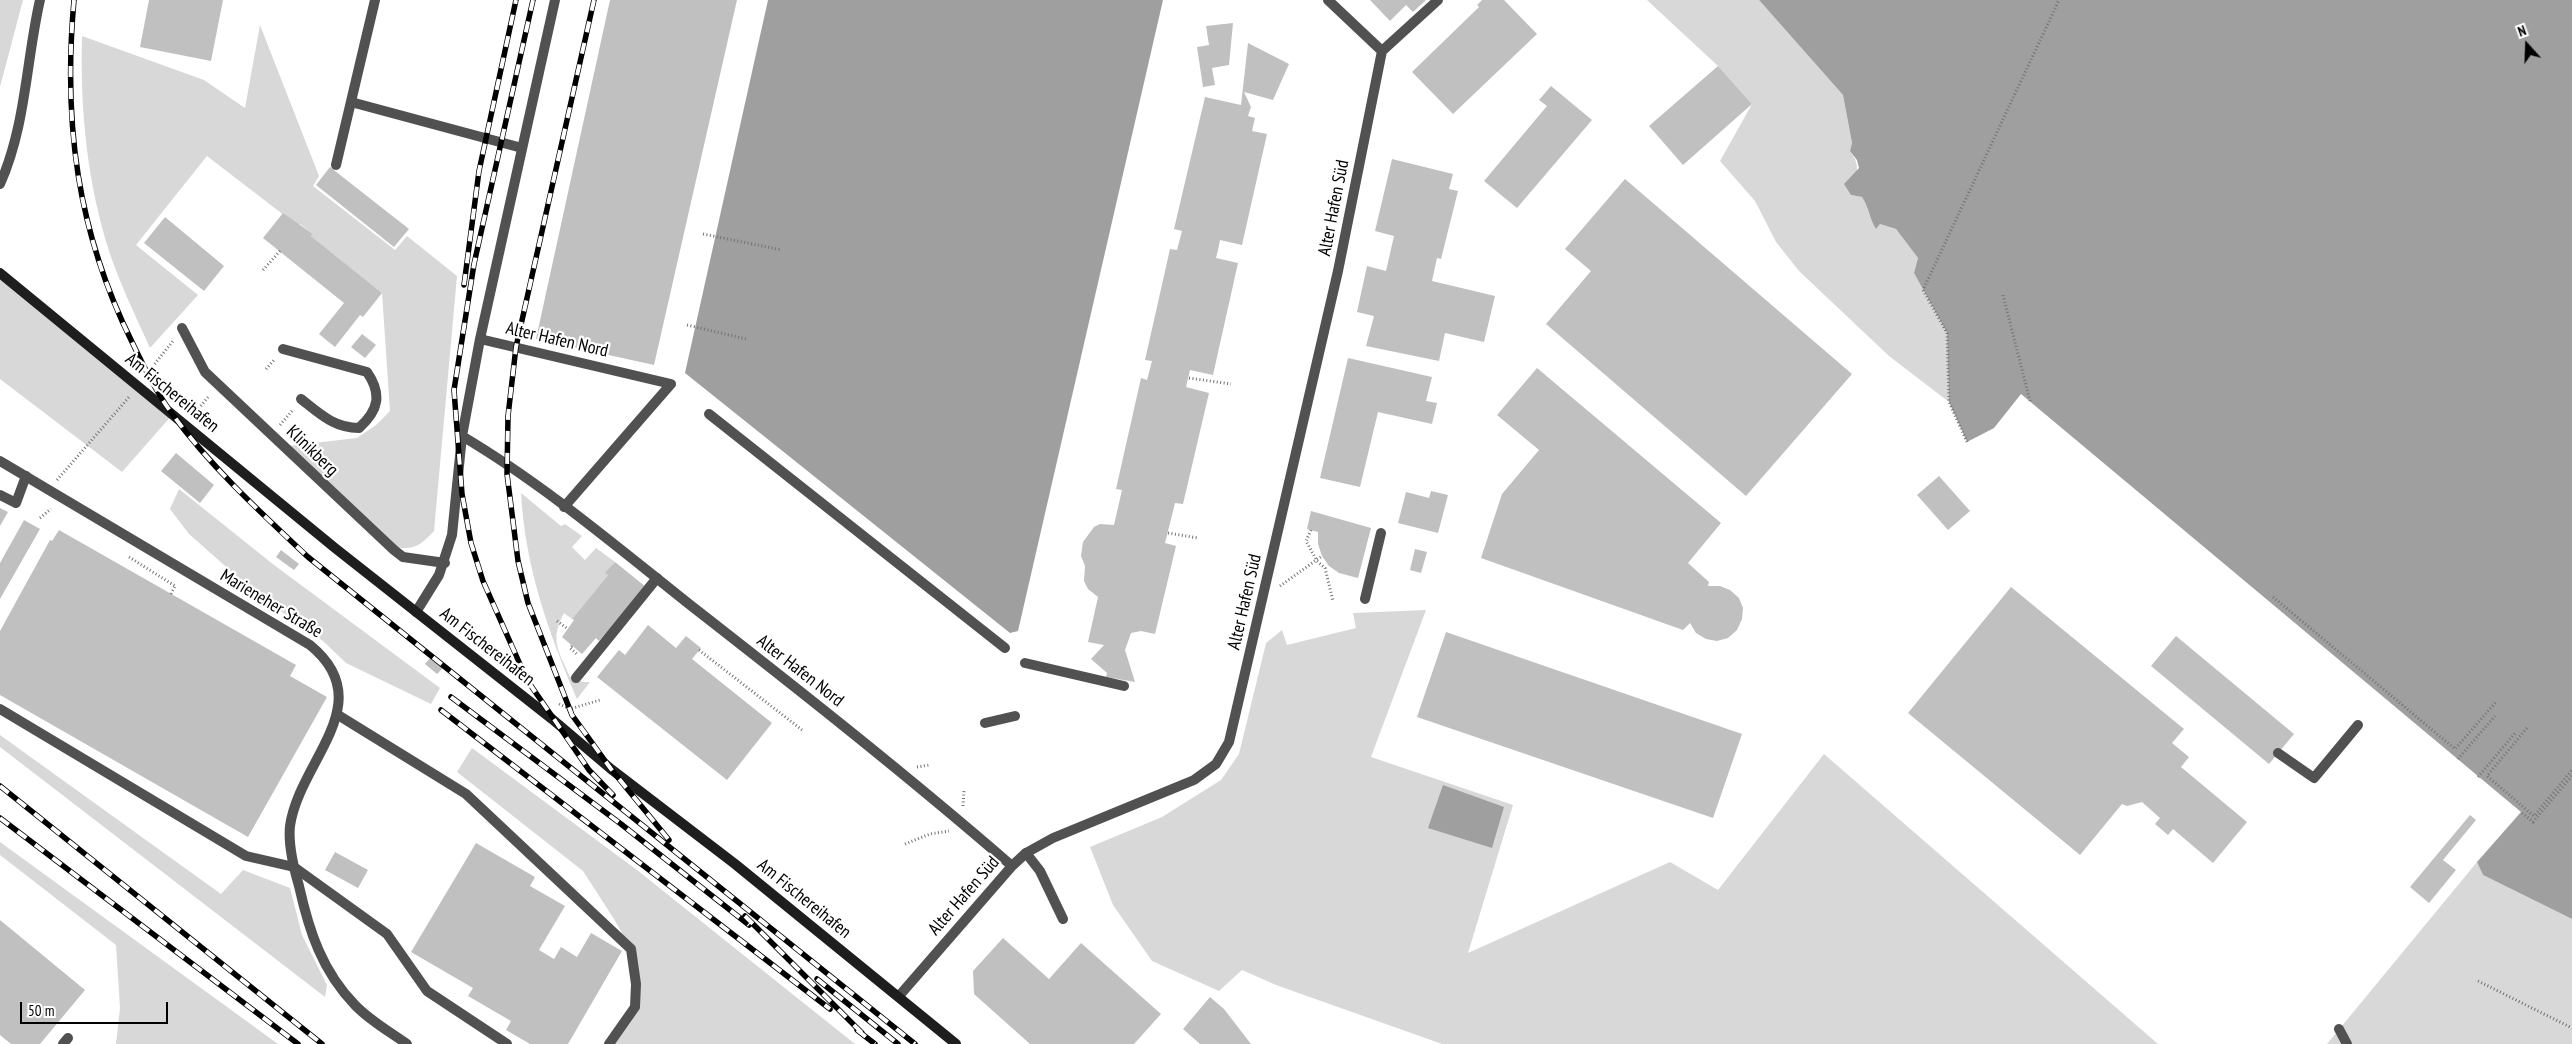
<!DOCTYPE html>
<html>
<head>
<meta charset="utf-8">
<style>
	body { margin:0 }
	#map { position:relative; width:2572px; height:1044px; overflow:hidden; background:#fff; font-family:"PT Sans Narrow",sans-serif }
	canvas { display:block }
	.north { position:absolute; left:2502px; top:20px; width:50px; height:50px; -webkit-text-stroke:4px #fff; paint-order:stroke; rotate:340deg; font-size:14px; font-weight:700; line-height:20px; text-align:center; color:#000 }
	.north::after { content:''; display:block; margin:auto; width:18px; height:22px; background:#000; clip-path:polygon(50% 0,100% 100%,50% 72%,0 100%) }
	.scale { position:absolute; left:20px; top:1002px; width:148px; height:22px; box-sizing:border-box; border:2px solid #000; border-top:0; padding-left:6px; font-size:15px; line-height:18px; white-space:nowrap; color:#000; -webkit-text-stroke:4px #fff; paint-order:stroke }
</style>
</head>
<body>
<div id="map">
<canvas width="2572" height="1044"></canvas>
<div class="north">N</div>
<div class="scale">50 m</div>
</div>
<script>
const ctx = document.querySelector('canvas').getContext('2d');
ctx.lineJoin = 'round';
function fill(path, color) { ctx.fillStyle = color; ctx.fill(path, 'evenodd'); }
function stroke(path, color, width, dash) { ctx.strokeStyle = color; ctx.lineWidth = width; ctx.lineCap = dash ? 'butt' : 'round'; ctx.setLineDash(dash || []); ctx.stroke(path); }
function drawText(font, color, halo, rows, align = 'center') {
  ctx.font = font + ' "PT Sans Narrow",sans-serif'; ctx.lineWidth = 4.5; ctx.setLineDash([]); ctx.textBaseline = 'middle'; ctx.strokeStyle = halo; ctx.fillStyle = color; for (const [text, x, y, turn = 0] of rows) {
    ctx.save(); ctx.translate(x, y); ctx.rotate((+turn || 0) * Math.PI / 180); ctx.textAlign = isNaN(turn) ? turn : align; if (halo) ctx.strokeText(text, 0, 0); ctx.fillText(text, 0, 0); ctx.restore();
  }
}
const green = new Path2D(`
	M0 0H23L0 87Z
	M1647 0H1759L1843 95 1852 143 1850 151C1862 166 1856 177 1851 195L1862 197C1869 208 1868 217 1876 229L1880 224 1896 229 1918 258 1914 273 1947 333 1949 402 1889 356 1799 271 1776 242 1755 201 1720 161 1752 104 1718 66Z
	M260 25 319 176 313 186 395 250 407 236 457 276 434 531C422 544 414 551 396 547L288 446 357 438 376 425 390 411 382 293 311 236 313 234 300 224 298 226 207 156 136 245 198 295 150 348C136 317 121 286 110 254 87 183 80 110 82 36L204 80 245 108Z
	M0 273 173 414 122 472 0 379Z
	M179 489 274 565 440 688 431 704 346 663 323 641 258 595 189 534 170 509Z
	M521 493 561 526 565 524 582 536 572 547 585 560 596 548 615 562 606 573 608 575 572 619 564 613C549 641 559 651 570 677L583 682H590L577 699C548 632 525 566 521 493Z
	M1426 610 1371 757 1513 805 1468 953 1670 862 1718 890 1824 754 2158 1044H1442L1276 985 1242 970 1219 991 1152 961 1113 905 1090 847 1162 817 1221 780 1239 754 1266 643 1282 630 1287 645 1356 628 1353 613Z
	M0 735 221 894 243 870 290 888 302 935 327 985 325 997 0 747Z
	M472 748 637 870 855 1044H609L634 1007 631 949 614 919 583 871 457 772Z
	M0 842 278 1044H116L120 1008 116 945 0 855Z
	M2477 862 2483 875 2572 919V1044H2327Z`);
const water = new Path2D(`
	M768 0H1163L1018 631 1010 633 685 373Z
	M1759 0H2572V919L2483 875 2477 862 2521 812 2021 394 1994 428 1967 442 1949 402 1947 333 1914 273 1918 258 1896 229 1880 224 1876 229C1869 218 1869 208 1862 197L1851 195 1844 184 1859 168 1857 160 1850 151 1852 143 1843 95Z
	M1443 785 1504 807 1492 848 1428 828Z`);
const building = new Path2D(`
	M149 0H223L211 61 140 47Z
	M610 0H737L654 365 536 339Z
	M1370 0H1426L1413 12 1406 5 1390 21Z
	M1482 0H1504L1537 34 1453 114 1412 72 1479 7 1477 5Z
	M1233 23 1229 65 1212 68 1215 85 1203 87 1197 47 1209 45 1206 26Z
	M1248 43 1289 64 1273 100 1244 92 1251 107 1248 116 1255 118 1252 131 1267 134 1242 245 1220 240 1218 250 1216 258 1238 263 1213 375 1190 370 1186 387 1209 393 1183 504 1175 503 1165 543 1176 546 1155 634 1141 631 1131 633 1125 650 1135 682 1106 677 1107 673 1091 659 1104 645 1088 642 1098 597 1088 589 1084 581 1085 566 1081 556 1083 542 1094 527 1100 524 1114 525 1122 490 1116 489 1141 378 1147 380 1152 361 1145 360 1170 249 1177 250 1182 231 1174 229 1205 97 1241 105Z
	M1718 66 1752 104 1683 165 1649 126Z
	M1551 86 1592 120 1517 208 1484 181 1547 106 1539 100Z
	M1392 159 1453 174 1449 189 1458 191 1441 259 1437 258 1432 281 1495 296 1484 342 1445 333 1439 361 1366 346 1374 316 1357 312 1367 266 1386 271 1394 236 1375 231Z
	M330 167 409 229 394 247 316 185Z
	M1625 179 1852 374 1746 496 1546 324 1591 271 1565 249Z
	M283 213 313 234 311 236 382 293 363 317 360 315 335 347 319 334 344 303 263 238Z
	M165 217 224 266 204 291 144 243Z
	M362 334 376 345 365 358 351 347Z
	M1348 358 1432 377 1426 401 1437 403 1432 424 1378 412 1360 487 1320 478Z
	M1537 368 1721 523 1688 563 1709 582 1708 586H1720L1730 590 1739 598 1743 608 1742 619 1737 630 1728 638 1717 641 1706 639 1696 633 1690 623 1683 630 1481 558 1502 494 1539 450 1497 415Z
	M176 453 214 485 200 503 161 471Z
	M1939 476 1970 511 1948 530 1917 495Z
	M1431 491 1448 495 1438 533 1398 523 1406 492 1429 498Z
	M0 508 8 512 0 526Z
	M1311 511 1371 528 1358 578 1339 573 1329 566 1322 556 1318 544V532L1307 529Z
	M24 520 40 529 0 599V563Z
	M59 530 296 665 290 676 327 697 248 837 0 695V631L50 540 52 541Z
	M1415 549 1427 552 1421 573 1410 570Z
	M281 550 299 564 294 570 276 557Z
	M615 562 646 587 599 641 596 638 582 654 562 637 574 620 572 619 608 575 605 573Z
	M2011 587 2184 729 2172 743 2189 757 2181 767 2247 822 2213 863 2173 829 2168 835 2155 824 2160 818 2142 802 2127 806 2122 804 2080 855 1908 713Z
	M648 625 676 648 686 636 701 648 692 659 772 723 727 780 597 677 619 650 625 655Z
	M1446 632 1742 734 1713 818 1417 717Z
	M2176 636 2294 734 2269 764 2151 666Z
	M430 658 443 668 437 674 425 664Z
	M2470 815 2476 820 2443 860 2456 870 2429 903 2410 887Z
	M476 843 535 877 530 886 565 906 539 950 554 959 561 947 577 957 591 933 622 951 568 1044H530L506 1030 511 1021 468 996 473 988 411 952Z
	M335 852 368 870 358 888 325 870Z
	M0 920 85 990 40 1044H11L0 1035Z
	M1003 938 1049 979 1081 943 1161 1014 1134 1044H1030L974 994 973 971Z
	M1210 997 1224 1009 1251 1044H1200L1183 1029Z`);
const path = new Path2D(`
	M703 234 782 250
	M263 270 280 251
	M2003 295 2030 401
	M687 325 746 339
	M266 369 274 360
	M146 375 173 341
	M1189 378 1231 384
	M194 414 209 396
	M280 425 292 411
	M1967 442 1949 402 1947 333 1923 290 2059 0
	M57 480 130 396
	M40 518 51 509
	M1311 530 1306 541 1317 561 1325 568 1333 601
	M1168 533 1198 538
	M129 557 175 586
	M1280 586 1322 556
	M171 594 175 586
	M2273 597 2455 749 2496 702
	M557 621 568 629
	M572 646 570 648 578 655
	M699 650 802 730
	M559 704 570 709 600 700
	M2527 728 2487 776 2534 816 2572 770
	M2458 759 2495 716
	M917 767 929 765
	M2478 777 2516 732
	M963 806 964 791
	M2522 813 2533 822 2572 776
	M905 844 930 834 949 831
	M2478 981 2572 1028`);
const lane = new Path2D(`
	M351 102 522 148
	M336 165 375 0
	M283 349 367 372C382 394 379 410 359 428 334 428 320 414 301 399
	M709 414 1005 648
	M0 495 16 503 26 476
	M1365 599 1381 533
	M1025 663 1124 686
	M576 678 657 578
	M0 709 246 856 294 867 387 934 427 991 507 1044
	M338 715 466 794 631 949 636 984 635 1007 609 1044
	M985 723 1015 716
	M2278 753 2314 778 2358 725
	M1026 853 1040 871 1063 919
	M2339 1029 2347 1044
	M63 1044 68 1038`);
const street = new Path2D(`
	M1328 0 1382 51
	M0 184C26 126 26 61 40 0
	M182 328 205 372 394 550 403 557 445 563
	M480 339 671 384 564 507
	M462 436C543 484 616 546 689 604 798 689 907 775 1012 866
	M0 461 310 645C381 703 299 761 290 826 288 845 294 869 299 886 309 931 322 971 355 1005 369 1020 390 1032 407 1044
	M416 612 439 575 452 535 462 436 480 339 555 0
	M899 996 1012 866 1026 853 1053 838 1194 780 1216 764 1229 742 1338 271 1382 51 1438 0`);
const secondary = new Path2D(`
	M0 273 335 548 552 719 611 769 735 864 956 1044`);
const rail = new Path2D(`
	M74 0C63 123 77 231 132 342 144 367 156 392 173 415 212 468 260 512 308 557L915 1044
	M533 0 474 264 454 390 462 494 471 543 483 581 527 680 589 770 613 795
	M594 0 516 347 508 416 507 474 518 561 528 603 572 715 611 769 669 840
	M464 285 479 171 516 0
	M451 697 621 824 749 925
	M441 710 830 1009
	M0 786 322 1044
	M0 818 298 1044
	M745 916 862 1033
	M817 979 898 1044
	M857 1030 875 1044`);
const streetNames = [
	["Alter Hafen Süd",1334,208,-79],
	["Alter Hafen Nord",557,340,13],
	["Am Fischereihafen",172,393,39],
	["Klinikberg",312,451,44],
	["Alter Hafen Süd",1245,602,-77],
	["Marieneher Straße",271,604,31],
	["Am Fischereihafen",487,647,38],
	["Alter Hafen Nord",800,671,38],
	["Alter Hafen Süd",964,896,-49],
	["Am Fischereihafen",804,899,39]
];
fill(green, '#d8d8d8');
fill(water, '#9f9f9f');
fill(building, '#c0c0c0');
stroke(path, '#737373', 3, [1, 2.5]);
stroke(lane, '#515151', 10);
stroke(street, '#515151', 10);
stroke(secondary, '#1e1e1e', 10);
stroke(rail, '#000', 5.5);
stroke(rail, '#fff', 4, [11]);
drawText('18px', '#000', '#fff', streetNames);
</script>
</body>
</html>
